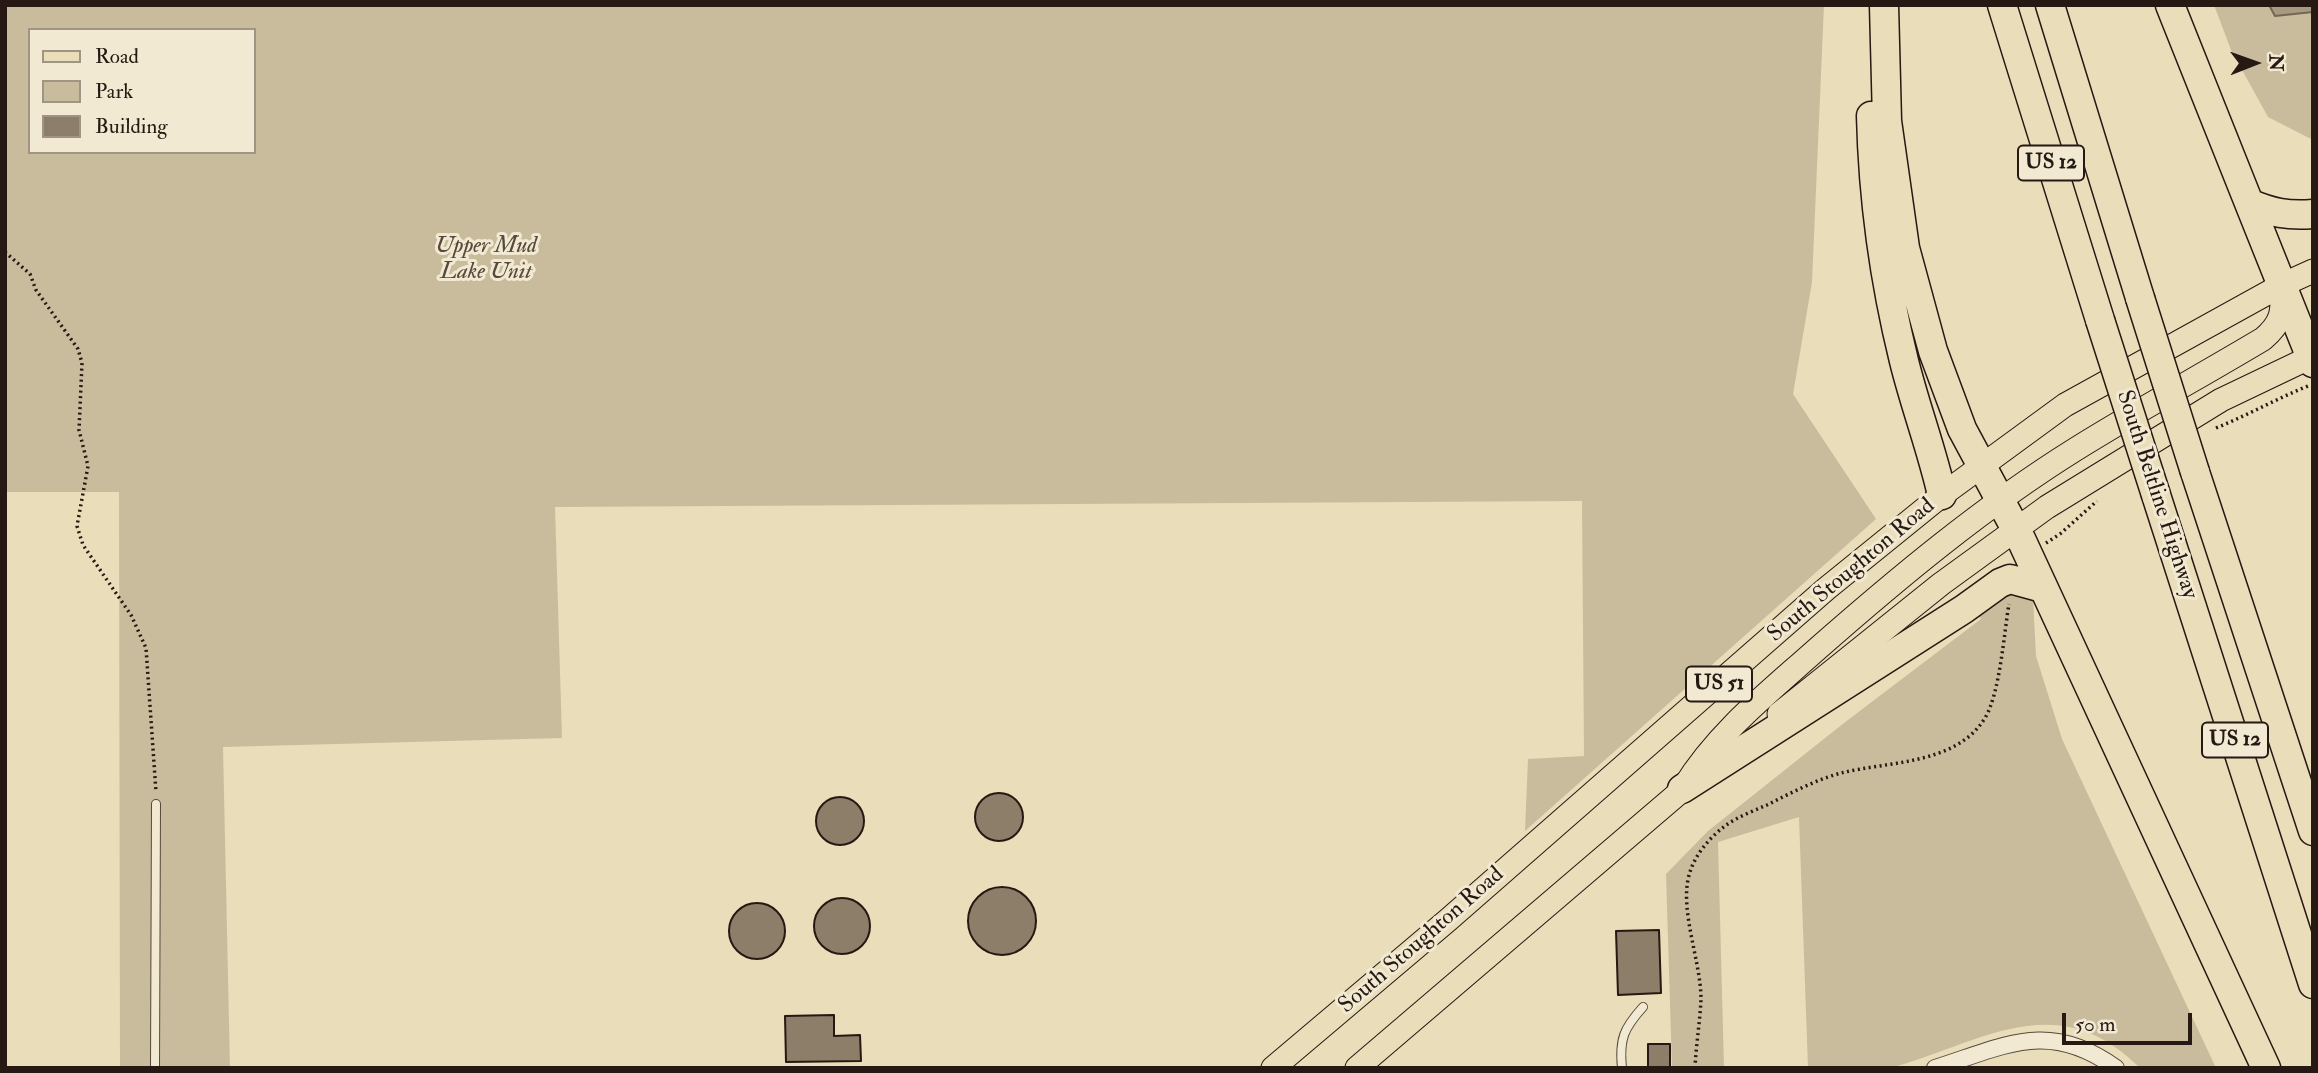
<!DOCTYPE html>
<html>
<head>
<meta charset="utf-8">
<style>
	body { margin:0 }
	#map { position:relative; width:2318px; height:1073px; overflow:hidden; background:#eaddba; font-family:"IM FELL Double Pica",serif }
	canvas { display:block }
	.frame { position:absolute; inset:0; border:7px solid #261812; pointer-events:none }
	.legend { position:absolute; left:28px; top:28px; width:228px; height:126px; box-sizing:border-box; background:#f1e9d2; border:2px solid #a09585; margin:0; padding:9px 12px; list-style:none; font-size:21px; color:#261812 }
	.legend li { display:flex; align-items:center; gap:14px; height:35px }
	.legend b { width:35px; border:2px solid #a09585 }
	.north { position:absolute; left:2220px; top:28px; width:70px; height:70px; -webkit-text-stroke:5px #f1e9d2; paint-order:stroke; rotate:89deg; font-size:19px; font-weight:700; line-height:28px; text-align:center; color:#261812 }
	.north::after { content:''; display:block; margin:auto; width:24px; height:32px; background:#261812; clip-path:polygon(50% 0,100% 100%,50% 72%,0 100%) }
	.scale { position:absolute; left:2062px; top:1013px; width:130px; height:32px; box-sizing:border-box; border:4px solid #261812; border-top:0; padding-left:9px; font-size:21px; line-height:24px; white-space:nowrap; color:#261812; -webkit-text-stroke:5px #f1e9d2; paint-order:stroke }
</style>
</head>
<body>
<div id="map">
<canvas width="2318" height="1073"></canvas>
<div class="frame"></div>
<ul class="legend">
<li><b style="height:9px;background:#eaddba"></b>Road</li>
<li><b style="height:19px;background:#c9bc9d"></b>Park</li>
<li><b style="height:19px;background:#8c7e69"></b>Building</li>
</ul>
<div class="north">N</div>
<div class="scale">50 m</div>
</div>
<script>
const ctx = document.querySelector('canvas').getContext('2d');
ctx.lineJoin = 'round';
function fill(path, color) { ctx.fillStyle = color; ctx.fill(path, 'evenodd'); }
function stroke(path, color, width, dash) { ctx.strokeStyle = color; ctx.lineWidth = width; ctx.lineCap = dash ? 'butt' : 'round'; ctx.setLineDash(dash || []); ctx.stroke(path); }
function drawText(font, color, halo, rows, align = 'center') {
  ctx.font = font + ' "IM FELL Double Pica",serif'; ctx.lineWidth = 6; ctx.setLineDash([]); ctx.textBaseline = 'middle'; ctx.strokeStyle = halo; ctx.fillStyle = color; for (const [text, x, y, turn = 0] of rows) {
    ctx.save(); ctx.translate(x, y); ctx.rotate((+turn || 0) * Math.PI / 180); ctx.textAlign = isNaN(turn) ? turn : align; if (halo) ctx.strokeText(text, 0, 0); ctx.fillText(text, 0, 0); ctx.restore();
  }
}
const green = new Path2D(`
	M5 5H1824L1812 282 1793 394 1876 519 1525 831 1528 759 1584 756 1582 501 555 507 562 738 223 747 230 1068H120L119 492H5ZM30 30H254V152H30Z
	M2214 5H2313V140L2268 117 2231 50Z
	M2006 592 2033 598 2036 656 2062 739 2216 1068H2140C2058 986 1984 1041 1894 1067 1876 1072 1829 1068 1808 1068L1799 817 1718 842 1724 1068H1672L1666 874 1708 831 1844 723 1981 619 1977 614Z`);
const water = new Path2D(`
	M2269 5H2313V12L2275 16Z`);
const building = new Path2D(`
	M975 817a24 24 0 1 1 48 0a24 24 0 1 1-48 0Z
	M816 821a24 24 0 1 1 48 0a24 24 0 1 1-48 0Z
	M968 921a34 34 0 1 1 68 0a34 34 0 1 1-68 0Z
	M814 926a28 28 0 1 1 56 0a28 28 0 1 1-56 0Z
	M729 931a28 28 0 1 1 56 0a28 28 0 1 1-56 0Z
	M1659 930 1661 993 1618 995 1616 931Z
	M834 1015V1036L860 1035 861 1061 786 1062 785 1016Z
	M1648 1044H1670V1068H1648Z`);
const path = new Path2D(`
	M5 252 30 274 36 290 78 349 82 363 79 430 88 466 77 526 83 545 131 615 146 648 156 792
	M2216 428C2248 415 2276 399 2308 386
	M2046 543 2060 534 2097 501
	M1695 1068C1696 1045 1700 1022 1701 999 1701 961 1678 907 1690 872 1695 855 1710 837 1725 826 1737 817 1753 811 1767 805 1791 793 1815 780 1841 773 1889 761 1956 765 1985 718 2000 693 2004 633 2009 604`);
const lane = new Path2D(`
	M155 1068 156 804
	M1622 1068C1619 1039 1624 1028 1643 1007`);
const street = new Path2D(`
	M1935 1068C2005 1046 2048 1019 2116 1068`);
const primary = new Path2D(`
	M1779 714 1941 584 2047 507 2221 400 2313 356
	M1684 787C1718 732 1768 693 1816 650 1898 578 1983 507 2076 449 2137 411 2201 376 2263 339 2282 323 2283 312 2282 288
	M1273 1068 1448 920 1826 589 1942 495 2065 405 2282 285 2313 271
	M1357 1068 1694 780`);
const highway = new Path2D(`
	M1884 5 1887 121 1905 248 1933 351 1962 429 2021 539 2266 1068
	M2002 5 2100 320
	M2050 5 2140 298
	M2170 5 2249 203C2272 213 2288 216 2313 214
	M1871 116C1873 200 1884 280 1904 361 1915 406 1932 450 1942 495
	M2249 203 2313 363
	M2195 472 2313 831
	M2156 495 2313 984
	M1682 789 1964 609 2000 583 2010 579 2043 588`);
const highwayBridge = new Path2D(`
	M2140 298 2195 472
	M2100 320 2156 495`);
const shields = [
	[2051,163,66],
	[1719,684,66],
	[2235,740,66]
];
const shieldNames = [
	["US 12",2051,163],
	["US 51",1719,684],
	["US 12",2235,740]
];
const parkNames = [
	["Upper Mud",486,247],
	["Lake Unit",486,273]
];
const streetNames = [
	["South Beltline Highway",2156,495,72],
	["South Stoughton Road",1852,571,-40],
	["South Stoughton Road",1422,941,-41]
];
fill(green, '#c9bc9d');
fill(water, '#a79a81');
stroke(water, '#736655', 2);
fill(building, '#8c7e69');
stroke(building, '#261812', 2);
stroke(lane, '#57493c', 10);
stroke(street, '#57493c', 18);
stroke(primary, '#261812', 25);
stroke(highway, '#261812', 31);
stroke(path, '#261812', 3.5, [2, 3.5]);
stroke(lane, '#f1e9d2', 8);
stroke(street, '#f1e9d2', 16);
stroke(primary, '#eaddba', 23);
stroke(highway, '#eaddba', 28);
stroke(highwayBridge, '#261812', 31, []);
stroke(highwayBridge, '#eaddba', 28);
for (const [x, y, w] of shields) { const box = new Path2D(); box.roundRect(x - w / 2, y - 17.5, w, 35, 5); ctx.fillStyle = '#f1e9d2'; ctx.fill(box); stroke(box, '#261812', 2); }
drawText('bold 21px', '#261812', null, shieldNames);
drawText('italic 23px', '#57493c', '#f1e9d2', parkNames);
drawText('23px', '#261812', '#f1e9d2', streetNames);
</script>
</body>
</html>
